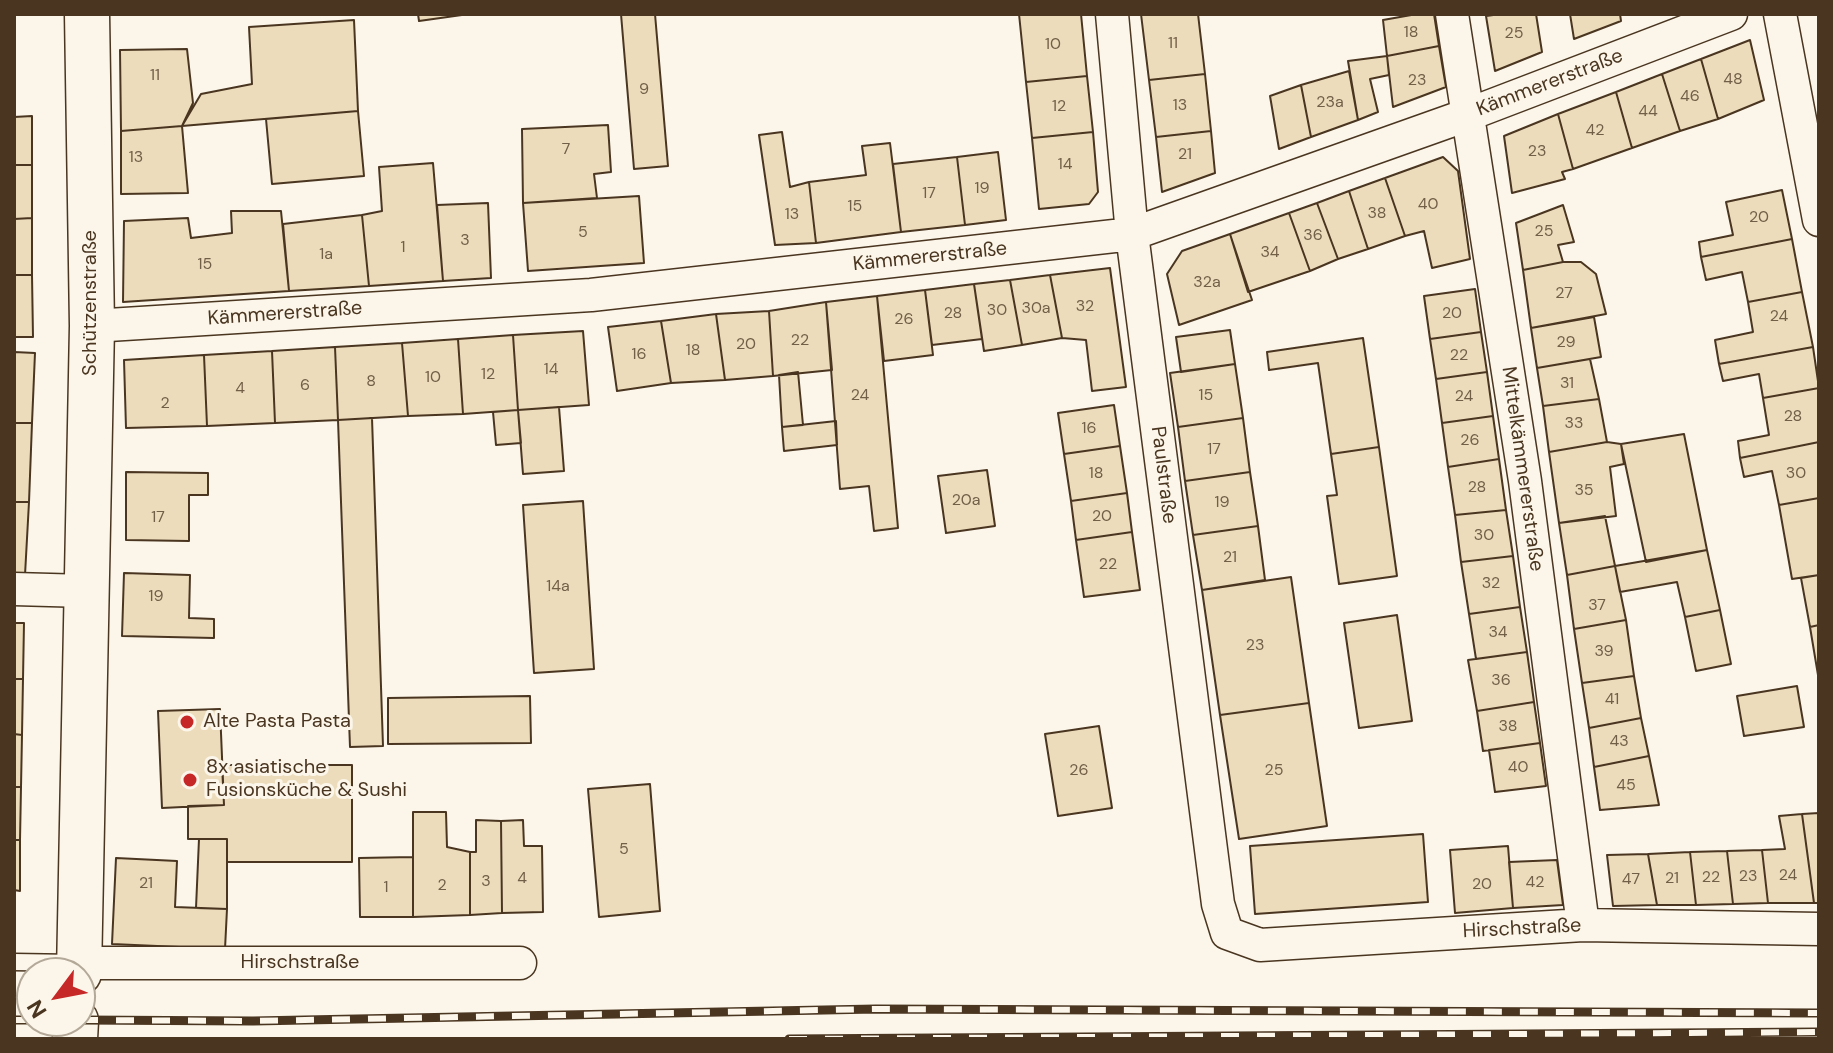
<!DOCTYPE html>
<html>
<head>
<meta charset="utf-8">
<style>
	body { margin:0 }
	#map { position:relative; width:1833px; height:1053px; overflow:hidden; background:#fbf6e9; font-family:"DM Sans",sans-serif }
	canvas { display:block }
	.frame { position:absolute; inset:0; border:16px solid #4a3520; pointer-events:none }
	.north { position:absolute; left:16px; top:957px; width:80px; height:80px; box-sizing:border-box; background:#fbf6e9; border:2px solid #b4a999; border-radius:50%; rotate:238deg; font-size:22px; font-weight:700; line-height:32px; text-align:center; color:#4a3520 }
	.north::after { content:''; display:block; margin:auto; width:28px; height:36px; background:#c62828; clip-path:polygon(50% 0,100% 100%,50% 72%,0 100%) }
</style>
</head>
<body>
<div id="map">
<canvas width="1833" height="1053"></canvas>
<div class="frame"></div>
<div class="north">N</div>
</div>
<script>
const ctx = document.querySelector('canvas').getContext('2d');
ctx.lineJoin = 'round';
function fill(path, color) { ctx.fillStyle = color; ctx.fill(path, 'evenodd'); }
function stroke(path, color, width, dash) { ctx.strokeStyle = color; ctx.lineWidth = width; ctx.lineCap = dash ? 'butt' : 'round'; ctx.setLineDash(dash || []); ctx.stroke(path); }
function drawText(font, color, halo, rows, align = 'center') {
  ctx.font = font + ' "DM Sans",sans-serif'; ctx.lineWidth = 6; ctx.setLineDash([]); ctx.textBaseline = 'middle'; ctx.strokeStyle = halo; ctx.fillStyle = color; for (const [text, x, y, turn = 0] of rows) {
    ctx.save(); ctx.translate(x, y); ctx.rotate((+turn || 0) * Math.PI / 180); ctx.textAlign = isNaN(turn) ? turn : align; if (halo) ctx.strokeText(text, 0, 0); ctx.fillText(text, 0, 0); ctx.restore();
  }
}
const building = new Path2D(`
	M418 14H469L419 21Z
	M621 14H655L668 166 634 169Z
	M1019 14H1081L1087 76 1026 82Z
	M1141 14H1198L1205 74 1149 80Z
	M1417 14H1434L1439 46 1387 56 1383 20Z
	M1501 14H1536L1542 52 1495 71 1486 16Z
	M1570 14H1620L1621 21 1574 39Z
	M354 20 358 111 182 126 201 94 252 84 249 27Z
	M1750 40 1764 100 1718 119 1701 59Z
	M1439 46 1446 87 1393 107 1387 56Z
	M187 49 193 103 182 126 121 131 120 50Z
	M1387 56 1389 75 1370 79 1378 112 1358 120 1348 61Z
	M1701 59 1718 119 1680 131 1662 74Z
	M1349 71 1358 120 1311 137 1301 85Z
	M1205 74 1211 131 1156 137 1149 80Z
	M1662 74 1680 131 1632 148 1616 92Z
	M1087 76 1093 132 1032 138 1026 82Z
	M1301 85 1311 137 1279 149 1270 96Z
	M1616 92 1632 148 1573 169 1558 114Z
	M358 111 364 176 272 184 266 119Z
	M1558 114 1573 169 1562 172 1565 179 1512 193 1504 136Z
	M32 116V165H14V117Z
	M608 125 611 172 594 174 597 198 523 203 522 129Z
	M182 126 188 193 121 194V131Z
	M1211 131 1215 173 1162 192 1156 137Z
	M782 132 790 187 809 182 816 243 775 245 759 135Z
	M1093 132 1098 192 1089 204 1039 209 1032 138Z
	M890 143 901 232 816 243 809 182 866 175 862 146Z
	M998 152 1006 220 965 225 957 157Z
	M957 157 965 225 901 232 893 164Z
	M1443 157 1458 171 1470 259 1432 268 1424 231 1405 236 1385 178Z
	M433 163 443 281 369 286 362 215 382 211 379 167Z
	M14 165H32V218L14 219Z
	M1385 178 1405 236 1368 249 1349 191Z
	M1782 190 1792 239 1701 257 1699 242 1733 235 1726 202Z
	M1349 191 1368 249 1338 259 1317 203Z
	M639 196 644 263 528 271 523 203Z
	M488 203 491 278 443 281 437 205Z
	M1317 203 1338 259 1310 271 1289 213Z
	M1563 205 1574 242 1558 245 1563 262 1523 270 1516 223Z
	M231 211H281L289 291 123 302 124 221 188 218 191 238 232 233Z
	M1289 213 1310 271 1248 292 1230 234Z
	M362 215 369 286 289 291 283 224Z
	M32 218V275H14V219Z
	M1230 234 1252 300 1179 325 1167 274 1182 251Z
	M1792 239 1802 292 1748 302 1742 272 1706 280 1701 257Z
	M1563 262H1581L1596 274 1606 314 1531 328 1523 270Z
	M1110 268 1126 387 1092 391 1086 340 1062 338 1050 275Z
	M14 275H32L33 337H14Z
	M1050 275 1062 338 1022 345 1010 280Z
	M1010 280 1022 345 984 351 974 284Z
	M974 284 982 339 932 345 925 290Z
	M1475 289 1481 332 1430 339 1424 296Z
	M925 290 933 355 884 361 877 296Z
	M1802 292 1813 347 1719 364 1715 340 1753 332 1748 302Z
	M877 296 898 528 874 531 869 486 840 489 826 302Z
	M826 302 832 370 773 376 769 311Z
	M769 311 773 376 725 380 716 314Z
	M716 314 725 380 671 383 661 321Z
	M1594 317 1601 357 1537 368 1531 328Z
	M661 321 671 383 617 391 608 327Z
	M1230 330 1235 364 1181 372 1176 337Z
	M583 331 589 405 518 410 513 335Z
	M1481 332 1487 372 1436 379 1430 339Z
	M513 335 518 410 463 414 458 339Z
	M1363 338 1379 447 1331 454 1318 363 1269 370 1267 352Z
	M458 339 463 414 408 416 402 343Z
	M402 343 408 416 338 420 335 347Z
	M335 347 338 420 275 423 272 351Z
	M1813 347 1819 388 1763 398 1759 374 1723 381 1719 364Z
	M272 351 275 423 207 426 204 355Z
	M14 352 35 353 32 423H14Z
	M204 355 207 426 126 428 124 360Z
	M1590 359 1599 399 1543 406 1537 368Z
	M1235 364 1243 418 1178 427 1170 373Z
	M798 372 803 425 782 427 779 375Z
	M1487 372 1493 416 1442 423 1436 379Z
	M1819 388V442L1740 458 1738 441 1769 435 1763 398Z
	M1599 399 1607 442 1549 452 1543 406Z
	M1114 405 1120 446 1064 454 1058 413Z
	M559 407 564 471 523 474 518 410Z
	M518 410 521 443 496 445 493 412Z
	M1493 416 1499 459 1448 467 1442 423Z
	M372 418 383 746 350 747 338 420Z
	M1243 418 1250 472 1185 481 1178 427Z
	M836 421 837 445 784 451 782 427Z
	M14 423H32L29 502H14Z
	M1684 434 1707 550 1646 562 1621 444Z
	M1607 442 1621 444 1624 464 1610 467 1616 516 1559 523 1549 452Z
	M1819 442V498L1779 505 1772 471 1744 477 1740 458Z
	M1120 446 1127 493 1071 501 1064 454Z
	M1379 447 1397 576 1339 584 1327 496 1337 495 1331 454Z
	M1499 459 1506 510 1455 515 1448 467Z
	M987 470 995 526 946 533 938 476Z
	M126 472 208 473V495H189V541L126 540Z
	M1250 472 1258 526 1193 535 1185 481Z
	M1127 493 1132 532 1076 540 1071 501Z
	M1819 498V575L1792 579 1779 505Z
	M583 501 594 669 534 673 523 505Z
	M14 502H29L25 575H14Z
	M1506 510 1513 556 1461 562 1455 515Z
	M1605 516 1615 566 1567 575 1559 523Z
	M1258 526 1265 580 1202 590 1193 535Z
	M1132 532 1140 590 1084 597 1076 540Z
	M1707 550 1720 610 1685 617 1677 582 1620 592 1615 566Z
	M1513 556 1520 607 1469 614 1461 562Z
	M1615 566 1626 620 1574 629 1567 575Z
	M124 573 190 575 189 618 214 619V638L122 636Z
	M1819 575V625L1810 627 1801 578Z
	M1291 577 1309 703 1220 715 1202 590Z
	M1520 607 1527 652 1476 659 1469 614Z
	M1720 610 1731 664 1696 671 1685 617Z
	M1397 615 1412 721 1359 728 1344 623Z
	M1626 620 1634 676 1582 683 1574 629Z
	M14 623H24L23 679H14Z
	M1819 625V681L1810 627Z
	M1527 652 1534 702 1477 711 1468 660Z
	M1634 676 1641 718 1589 728 1582 683Z
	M14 679H23L22 735 14 734Z
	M1797 686 1804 727 1744 736 1737 696Z
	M530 696 531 743 388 744V698Z
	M1534 702 1540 743 1483 751 1477 711Z
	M1309 703 1327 826 1239 839 1220 715Z
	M220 709 224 805 162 808 158 711Z
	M1641 718 1649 756 1594 767 1589 728Z
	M1099 726 1112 808 1058 816 1045 734Z
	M14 734 22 735 21 787H14Z
	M1540 743 1546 786 1495 792 1489 750Z
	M1649 756 1659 805 1600 810 1594 767Z
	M222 765H352V862H227V839H188V806L224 805Z
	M650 784 660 911 599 917 588 789Z
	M14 787H21L20 840H14Z
	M413 812H446L447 847 470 852V915L413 917Z
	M1819 813V903H1814L1802 814Z
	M1802 814 1814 903H1768L1762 850 1785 849 1779 816Z
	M476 820 501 821 502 913 470 915V852H476Z
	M523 820 524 846H542L543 912 502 913 501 821Z
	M1423 834 1428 902 1255 914 1250 846Z
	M199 839H227V909L196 908Z
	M14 840H20V891L14 890Z
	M1508 846 1513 908 1455 913 1450 850Z
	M1762 850 1768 903 1733 904 1727 851Z
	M1727 851 1733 904 1696 905 1690 852Z
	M1690 852 1696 905H1657L1648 854Z
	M1648 854 1657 905 1613 906 1607 855Z
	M413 857V917H360L359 858Z
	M116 858 177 861 175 907 227 909 225 949 112 944Z
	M1557 860 1563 905 1513 908 1509 862Z`);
const lane = new Path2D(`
	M14 962 76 963`);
const street = new Path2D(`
	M1112 14 1132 234 1218 904 1227 933 1260 945 1583 925 1819 929
	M1452 14 1525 481 1583 925
	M1780 14 1819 220
	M92 326 591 295 1132 234 1467 115 1731 14
	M14 589 86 591
	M80 963H520`);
const secondary = new Path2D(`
	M79 973 92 326 87 14
	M75 1039 76 1021`);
const rail = new Path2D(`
	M14 1020H32
	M80 1020 253 1021 876 1009 1819 1013
	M789 1039 1819 1032`);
const markers = [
	[187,722,8,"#c62828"],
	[190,780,8,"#c62828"]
];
const numberNames = [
	["18",1411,33],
	["25",1514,34],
	["11",1173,44],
	["10",1053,45],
	["11",155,76],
	["48",1733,80],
	["23",1417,81],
	["9",644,90],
	["46",1690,97],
	["23a",1330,103],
	["13",1180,106],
	["12",1059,107],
	["44",1648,112],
	["42",1595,131],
	["7",566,150],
	["23",1537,152],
	["21",1185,155],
	["13",136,158],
	["14",1065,165],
	["19",982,189],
	["17",929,194],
	["40",1428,205],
	["15",855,207],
	["38",1377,214],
	["13",792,215],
	["20",1759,218],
	["25",1544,232],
	["5",583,233],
	["36",1313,236],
	["3",465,241],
	["1",403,248],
	["34",1270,253],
	["1a",326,255],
	["15",205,265],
	["32a",1207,283],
	["27",1564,294],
	["32",1085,307],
	["30a",1036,309],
	["30",997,311],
	["28",953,314],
	["20",1452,314],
	["24",1779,317],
	["26",904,320],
	["22",800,341],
	["29",1566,343],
	["20",746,345],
	["18",693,351],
	["16",639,355],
	["22",1459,356],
	["14",551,370],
	["12",488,375],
	["10",433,378],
	["8",371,382],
	["31",1567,384],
	["6",305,386],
	["4",240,389],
	["24",860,396],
	["15",1206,396],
	["24",1464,397],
	["2",165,404],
	["28",1793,417],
	["33",1574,424],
	["16",1089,429],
	["26",1470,441],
	["17",1214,450],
	["18",1096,474],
	["30",1796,474],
	["28",1477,488],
	["35",1584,491],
	["20a",966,501],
	["19",1222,503],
	["20",1102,517],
	["17",158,518],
	["30",1484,536],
	["21",1230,558],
	["22",1108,565],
	["32",1491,584],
	["14a",558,587],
	["19",156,597],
	["37",1597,606],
	["34",1498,633],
	["23",1255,646],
	["39",1604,652],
	["36",1501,681],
	["41",1612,700],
	["38",1508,727],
	["43",1619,742],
	["40",1518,768],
	["26",1079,771],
	["25",1274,771],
	["45",1626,786],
	["5",624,850],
	["24",1788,876],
	["23",1748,877],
	["22",1711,878],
	["4",522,879],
	["21",1672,879],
	["47",1631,880],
	["3",486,882],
	["42",1535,883],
	["21",146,884],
	["20",1482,885],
	["2",442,886],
	["1",386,888]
];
const streetNames = [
	["Kämmererstraße",1550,83,-21],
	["Kämmererstraße",930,257,-6],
	["Schützenstraße",91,303,-90],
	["Kämmererstraße",285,314,-4],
	["Mittelkämmererstraße",1522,469,82],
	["Paulstraße",1163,475,83],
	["Hirschstraße",1522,929,-3],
	["Hirschstraße",300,963]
];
const poiNames = [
	["Alte Pasta Pasta",203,722],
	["8x asiatische",206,768],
	["Fusionsküche & Sushi",206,791]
];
fill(building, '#ecdcbc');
stroke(building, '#4a3520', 2);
stroke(lane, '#4a3520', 19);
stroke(street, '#4a3520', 35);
stroke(secondary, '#4a3520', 47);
stroke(lane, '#fbf6e9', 16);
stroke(street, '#fbf6e9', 32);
stroke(secondary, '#fbf6e9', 44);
stroke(rail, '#4a3520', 9);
stroke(rail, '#fbf6e9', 6, [18]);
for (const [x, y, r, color] of markers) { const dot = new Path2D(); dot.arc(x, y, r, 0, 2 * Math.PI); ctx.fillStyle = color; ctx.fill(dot); stroke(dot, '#fbf6e9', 3); }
drawText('16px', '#725f47', null, numberNames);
drawText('20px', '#4a3520', '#fbf6e9', streetNames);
drawText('20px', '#4a3520', '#fbf6e9', poiNames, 'left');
</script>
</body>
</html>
